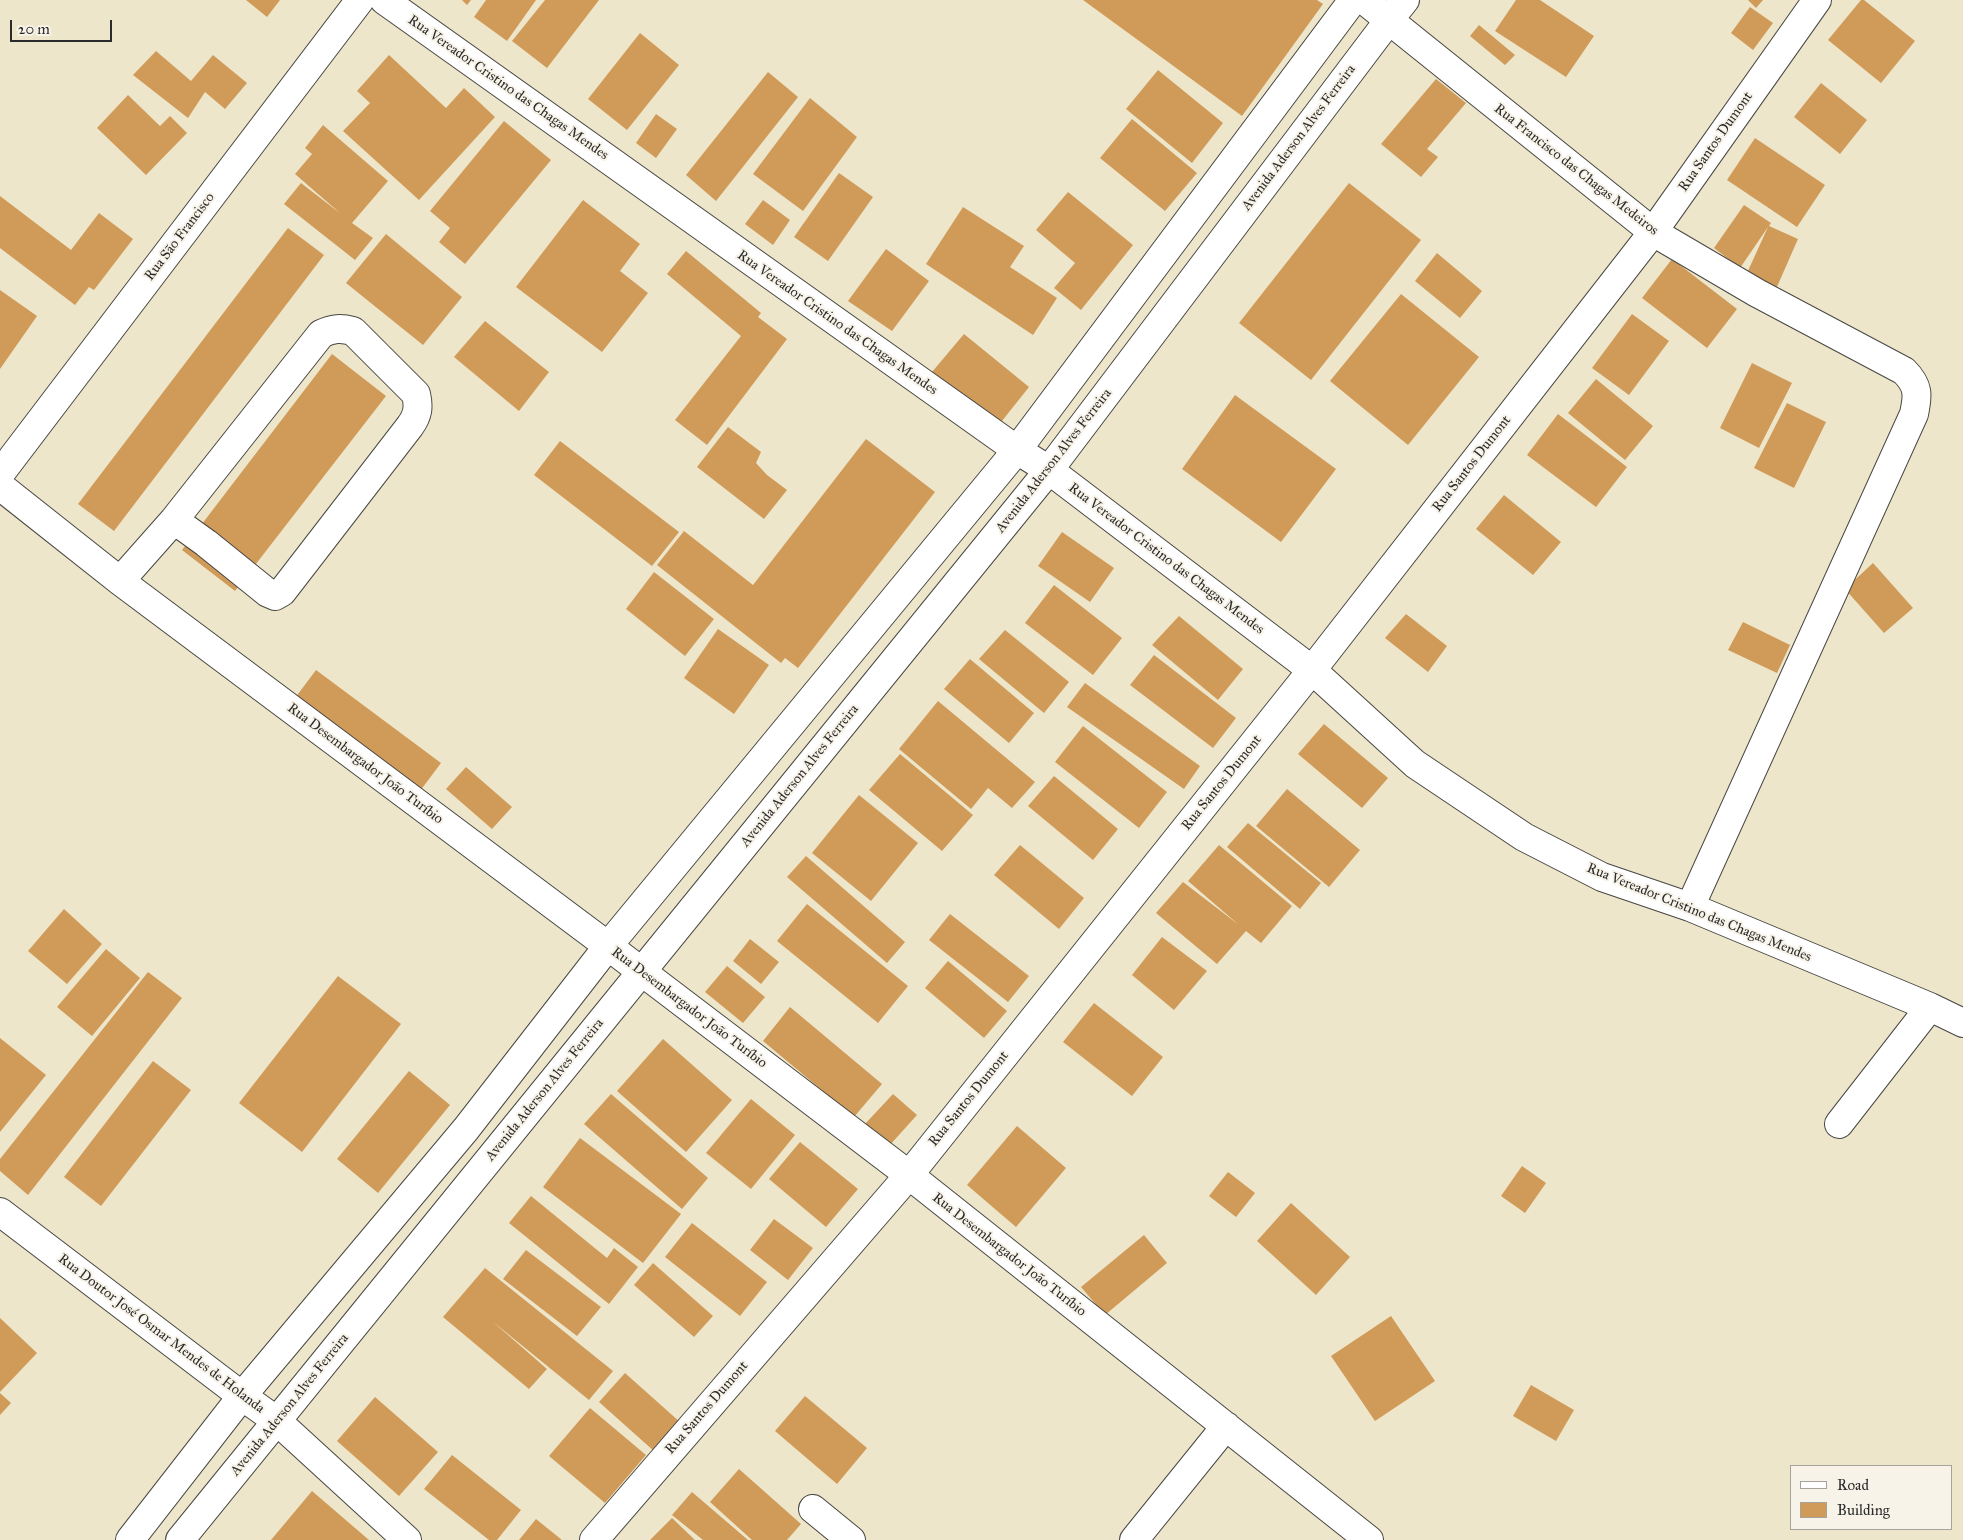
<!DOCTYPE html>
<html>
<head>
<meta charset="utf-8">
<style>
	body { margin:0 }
	#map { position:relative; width:1963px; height:1540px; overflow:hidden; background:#ede6ca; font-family:"IM FELL Great Primer",serif }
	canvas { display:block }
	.legend { position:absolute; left:1790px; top:1465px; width:162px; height:65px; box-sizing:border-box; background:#f7f3e8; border:1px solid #a5a39c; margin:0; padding:6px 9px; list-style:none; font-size:15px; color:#2b2b2b }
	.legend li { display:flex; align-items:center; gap:10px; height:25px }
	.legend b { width:25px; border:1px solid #a5a39c }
	.scale { position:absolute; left:10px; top:20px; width:102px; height:22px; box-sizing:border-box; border:2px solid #2b2b2b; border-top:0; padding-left:6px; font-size:15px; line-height:18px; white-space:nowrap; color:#2b2b2b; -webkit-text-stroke:4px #f7f3e8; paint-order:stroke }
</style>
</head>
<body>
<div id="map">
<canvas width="1963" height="1540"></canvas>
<ul class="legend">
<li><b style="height:6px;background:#fff"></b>Road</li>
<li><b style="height:14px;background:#d09b58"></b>Building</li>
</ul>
<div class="scale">20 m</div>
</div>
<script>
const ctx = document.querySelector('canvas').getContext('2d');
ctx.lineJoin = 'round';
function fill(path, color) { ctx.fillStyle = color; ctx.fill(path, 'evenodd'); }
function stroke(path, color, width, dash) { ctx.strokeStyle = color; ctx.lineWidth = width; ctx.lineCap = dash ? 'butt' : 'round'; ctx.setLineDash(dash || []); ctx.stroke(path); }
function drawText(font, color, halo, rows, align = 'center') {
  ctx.font = font + ' "IM FELL Great Primer",serif'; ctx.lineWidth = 4; ctx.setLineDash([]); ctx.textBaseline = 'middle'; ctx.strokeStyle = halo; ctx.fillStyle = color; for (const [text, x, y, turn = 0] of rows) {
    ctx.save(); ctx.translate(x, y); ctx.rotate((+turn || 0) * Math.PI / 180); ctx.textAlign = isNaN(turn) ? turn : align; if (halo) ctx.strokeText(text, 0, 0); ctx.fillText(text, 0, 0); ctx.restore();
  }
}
const building = new Path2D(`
	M246 0H280L267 17Z
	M462 0H471L467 5Z
	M486 0H536L507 41 474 17Z
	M545 0H599L547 68 512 41Z
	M1083 0H1317L1323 4 1242 116Z
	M1516 0H1540L1594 36 1566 77 1495 31Z
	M1748 0H1763L1756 8Z
	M1861 0H1864L1915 41 1881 83 1828 40Z
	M1750 7 1773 23 1753 50 1731 33Z
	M1479 25 1515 55 1505 65 1470 36Z
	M640 33 679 65 627 130 588 99Z
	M156 51 191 81 213 55 247 83 225 109 205 92 188 118 133 75Z
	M389 55 446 108 464 88 495 117 419 200 343 131 370 103 357 91Z
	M1158 70 1223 123 1192 163 1126 109Z
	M768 72 798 97 716 201 686 175Z
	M1436 79 1466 103 1427 149 1438 157 1421 177 1381 144Z
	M1821 83 1867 120 1840 154 1794 117Z
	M128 95 160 126 170 116 187 133 146 175 97 128Z
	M810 98 857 137 803 211 753 174Z
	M656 114 677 129 656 158 636 143Z
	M1132 119 1197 173 1165 211 1100 158Z
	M504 121 551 160 465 264 439 242 450 228 430 211Z
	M323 125 388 181 352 223 373 238 355 260 284 204 301 183 341 214 295 174 312 154 305 148Z
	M1755 138 1825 185 1797 227 1727 180Z
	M839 173 873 197 828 261 794 237Z
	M1349 183 1421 240 1311 380 1239 323Z
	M1068 192 1133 245 1081 310 1054 288 1075 263 1036 230Z
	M0 196 71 250 99 213 133 239 94 290 89 287 75 305 0 248Z
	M583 200 640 244 620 271 648 293 602 352 516 287Z
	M763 200 790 220 773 245 745 224Z
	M1744 205 1771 223 1769 226 1798 239 1776 289 1747 273 1768 227 1740 268 1714 248Z
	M963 207 1024 246 1010 267 1057 298 1033 335 926 264Z
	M288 228 324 255 114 531 78 504Z
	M386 234 462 297 423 345 346 283Z
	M886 249 929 281 892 331 848 301Z
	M686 251 761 313 758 317 787 339 707 445 675 420 741 336 667 274Z
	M1437 253 1482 291 1460 318 1415 281Z
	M1672 259 1737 309 1707 348 1642 298Z
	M0 290 37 316 0 369Z
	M1401 294 1479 357 1408 445 1330 381Z
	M1632 314 1669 341 1629 395 1592 368Z
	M485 321 549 372 519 411 454 357Z
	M964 334 1029 387 998 426 932 372Z
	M332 354 386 396 235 591 182 550Z
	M1752 363 1792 383 1759 448 1720 428Z
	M1596 379 1653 426 1625 460 1568 413Z
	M1235 395 1336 469 1281 542 1182 469Z
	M1787 403 1826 422 1794 488 1754 468Z
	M1558 414 1627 467 1596 507 1527 455Z
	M728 427 761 452 756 463 767 475 787 490 764 519 697 467Z
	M866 439 935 492 798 668 785 658 781 663 657 565 684 531 753 585Z
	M560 441 679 532 652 566 534 475Z
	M1504 495 1561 542 1533 575 1476 529Z
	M1062 532 1114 568 1090 602 1038 566Z
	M1873 563 1913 608 1884 633 1845 589Z
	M654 572 714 619 685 656 626 609Z
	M1054 585 1122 638 1093 675 1025 623Z
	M1406 614 1447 646 1428 672 1385 638Z
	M1179 616 1243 669 1218 700 1152 645Z
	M1743 622 1790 645 1777 673 1728 650Z
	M718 629 769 665 734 714 684 678Z
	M1005 630 1069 682 1044 713 979 659Z
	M1154 655 1236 718 1213 748 1130 685Z
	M970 659 1034 713 1009 743 944 689Z
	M316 670 441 763 420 791 295 698Z
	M1085 683 1200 766 1184 789 1067 707Z
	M938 701 1035 782 1012 808 988 788 971 809 899 749Z
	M1324 724 1388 778 1362 808 1298 754Z
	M1083 726 1167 792 1139 828 1055 762Z
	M900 754 973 815 942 851 869 790Z
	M466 767 512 807 492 829 446 789Z
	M1054 776 1118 829 1093 860 1028 806Z
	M1287 789 1360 850 1329 887 1256 826Z
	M859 795 918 843 871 901 812 853Z
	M1248 823 1321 883 1300 909 1227 847Z
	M1020 845 1084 898 1059 929 994 875Z
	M1219 845 1292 906 1261 943 1246 931 1217 964 1156 913 1183 882 1239 925 1188 881Z
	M806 856 905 942 887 963 787 877Z
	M807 904 908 986 878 1023 777 941Z
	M64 909 102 944 67 984 28 951Z
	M950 914 1029 976 1008 1002 929 940Z
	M1162 937 1207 971 1174 1010 1132 975Z
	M750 939 779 962 761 984 733 961Z
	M106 949 140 978 92 1036 57 1007Z
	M948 961 1007 1011 984 1038 925 988Z
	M727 966 765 997 743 1023 705 992Z
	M148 972 182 998 28 1195 0 1171V1159Z
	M338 976 401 1024 302 1152 239 1103Z
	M1094 1003 1163 1057 1132 1096 1063 1042Z
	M790 1007 882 1084 854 1117 763 1041Z
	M0 1038 46 1075 0 1132Z
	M663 1039 732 1100 686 1152 617 1091Z
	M153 1061 191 1090 101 1206 64 1177Z
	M409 1071 450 1105 378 1193 337 1159Z
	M611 1094 708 1178 682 1209 584 1124Z
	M893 1094 917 1115 889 1146 865 1124Z
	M751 1099 795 1135 751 1189 706 1153Z
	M1017 1126 1066 1168 1016 1227 967 1185Z
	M580 1138 681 1214 643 1263 543 1187Z
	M800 1142 858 1189 826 1227 769 1179Z
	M1522 1166 1546 1183 1525 1213 1501 1196Z
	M1228 1172 1255 1193 1236 1217 1209 1196Z
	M531 1196 607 1258 614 1248 638 1267 609 1304 509 1223Z
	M1291 1203 1350 1257 1316 1295 1257 1241Z
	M774 1219 813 1248 788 1280 750 1250Z
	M692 1223 767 1282 740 1316 665 1257Z
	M1144 1235 1167 1263 1105 1315 1081 1287Z
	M526 1250 601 1307 577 1336 503 1279Z
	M653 1263 713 1316 694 1337 634 1285Z
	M485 1268 613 1371 589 1400 492 1321 547 1369 529 1389 443 1317Z
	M1391 1316 1435 1381 1375 1421 1331 1356Z
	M0 1318 37 1353 0 1392Z
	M625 1373 681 1423 655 1452 599 1402Z
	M1531 1385 1574 1410 1556 1441 1513 1416Z
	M0 1393 11 1403 0 1415Z
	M805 1396 867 1448 837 1484 775 1431Z
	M375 1397 438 1452 399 1496 337 1441Z
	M590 1408 646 1455 605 1503 549 1456Z
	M452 1455 521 1510 497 1540H489L424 1489Z
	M739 1469 801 1524 787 1540H752L710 1502Z
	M312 1491 369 1540H271Z
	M692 1492 748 1540H703L672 1515Z
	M672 1518 695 1540H650Z
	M536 1519 562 1540H519Z`);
const minor = new Path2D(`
	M384 0 1017 450 1049 470 1312 670 1415 764 1524 837 1602 877 1690 907 1930 1007 1963 1023
	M1364 0 1653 232 1757 293 1904 371C1919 386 1918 395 1914 414L1690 907
	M0 474 360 0
	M0 486 120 581 608 946 909 1175 1369 1540
	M120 581 174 520 321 334C333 328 341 328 353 331L416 394C419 407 418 415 410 426L282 592 275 596 268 593 206 543 174 520
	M1839 1124 1930 1007
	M0 1212 242 1396 277 1421 407 1540
	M813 1509 851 1540
	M594 1540 909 1175 1312 670 1653 232 1817 0
	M1134 1540 1226 1426`);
const major = new Path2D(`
	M130 1540 242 1396 466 1129 608 946 1017 450 1353 0
	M180 1540 1049 470 1389 20 1405 0`);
const streetNames = [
	["Rua Vereador Cristino das Chagas Mendes",508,88,35],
	["Avenida Aderson Alves Ferreira",1299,138,-53],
	["Rua Santos Dumont",1716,142,-55],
	["Rua Francisco das Chagas Medeiros",1576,170,38],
	["Rua São Francisco",180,237,-53],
	["Rua Vereador Cristino das Chagas Mendes",837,323,35],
	["Avenida Aderson Alves Ferreira",1054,461,-52],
	["Rua Santos Dumont",1472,464,-52],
	["Rua Vereador Cristino das Chagas Mendes",1166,559,37],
	["Rua Desembargador João Turíbio",365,764,37],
	["Avenida Aderson Alves Ferreira",800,776,-51],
	["Rua Santos Dumont",1222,783,-51],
	["Rua Vereador Cristino das Chagas Mendes",1699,913,22],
	["Rua Desembargador João Turíbio",689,1008,37],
	["Avenida Aderson Alves Ferreira",545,1090,-51],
	["Rua Santos Dumont",969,1099,-51],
	["Rua Desembargador João Turíbio",1009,1255,38],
	["Rua Doutor José Osmar Mendes de Holanda",161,1334,37],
	["Avenida Aderson Alves Ferreira",290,1405,-51],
	["Rua Santos Dumont",707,1408,-49]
];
fill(building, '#d09b58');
stroke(minor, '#484743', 30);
stroke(major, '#484743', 30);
stroke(minor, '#fff', 28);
stroke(major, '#fff', 28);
drawText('14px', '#2b2b2b', '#f7f3e8', streetNames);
</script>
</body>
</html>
